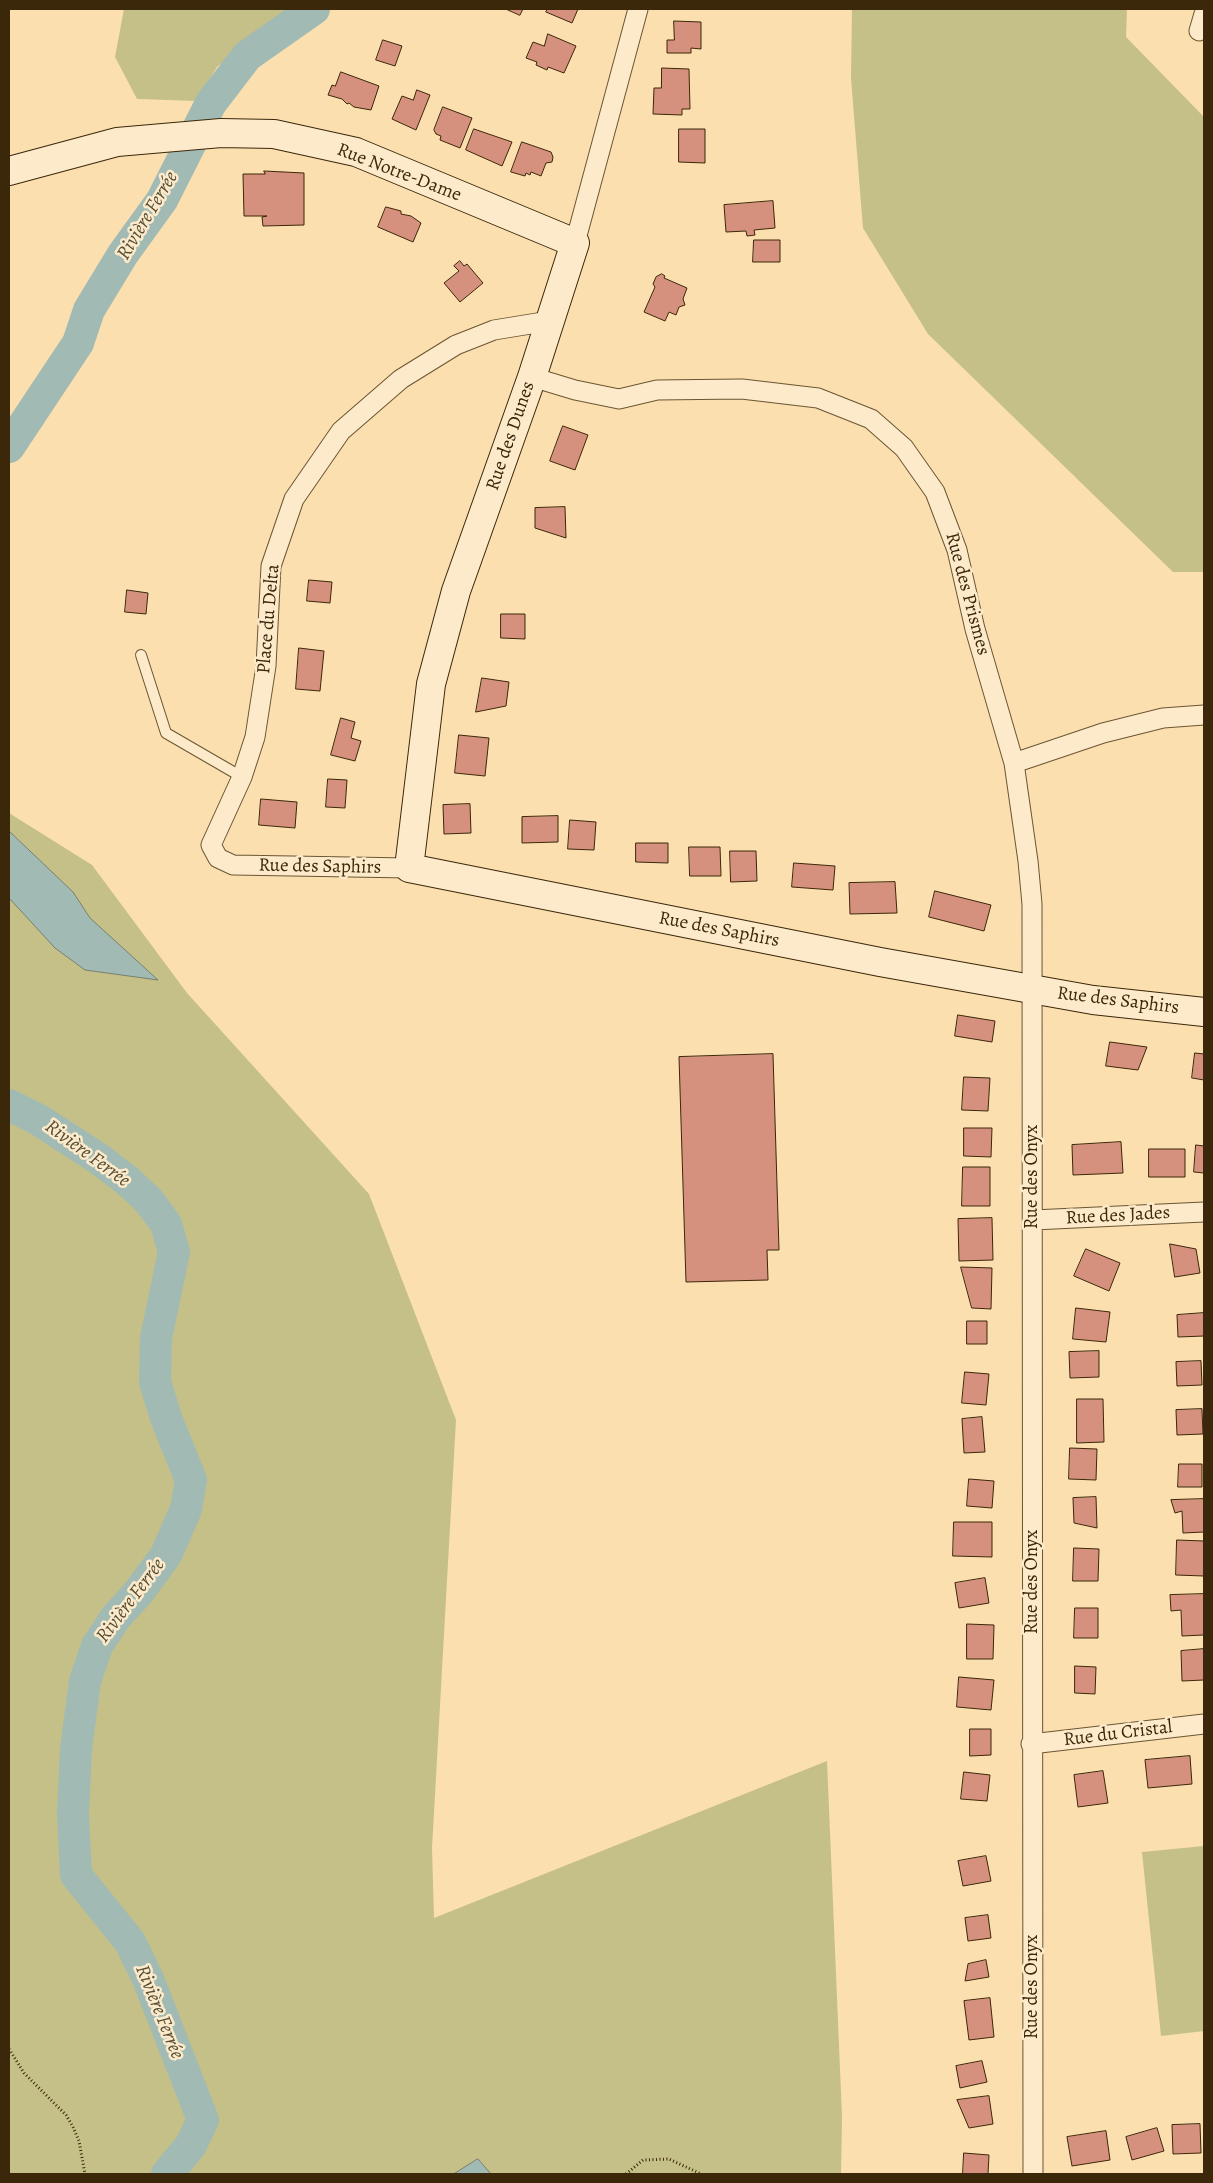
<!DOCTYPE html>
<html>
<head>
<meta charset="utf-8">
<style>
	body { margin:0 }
	#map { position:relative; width:1213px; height:2183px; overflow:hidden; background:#fbdfaf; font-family:Alegreya,serif }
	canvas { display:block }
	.frame { position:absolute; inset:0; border:10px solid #3b2709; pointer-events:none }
</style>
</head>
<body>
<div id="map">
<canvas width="1213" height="2183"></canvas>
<div class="frame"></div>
</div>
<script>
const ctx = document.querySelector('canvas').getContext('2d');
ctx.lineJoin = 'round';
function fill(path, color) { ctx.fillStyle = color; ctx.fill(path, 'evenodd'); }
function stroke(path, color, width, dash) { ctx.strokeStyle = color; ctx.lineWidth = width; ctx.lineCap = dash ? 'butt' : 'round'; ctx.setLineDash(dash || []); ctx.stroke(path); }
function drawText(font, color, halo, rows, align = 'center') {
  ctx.font = font + ' Alegreya,serif'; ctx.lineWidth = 5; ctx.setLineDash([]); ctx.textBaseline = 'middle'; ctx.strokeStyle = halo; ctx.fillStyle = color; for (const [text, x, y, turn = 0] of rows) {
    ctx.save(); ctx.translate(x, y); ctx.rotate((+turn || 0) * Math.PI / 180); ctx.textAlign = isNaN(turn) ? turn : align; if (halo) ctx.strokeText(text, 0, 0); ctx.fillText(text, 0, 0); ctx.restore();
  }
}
const green = new Path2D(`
	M124 9H295L250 39 217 67 196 101 137 99 115 57Z
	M852 9H1127L1126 37 1204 117V572H1173L928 334 863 228 851 78Z
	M9 813 92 865 187 993 369 1194 456 1420 432 1848 434 1918 827 1761 842 2117 841 2174H9Z
	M1204 1846V2031L1161 2036 1142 1852Z`);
const water = new Path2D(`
	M9 831 73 892 90 918 158 980 85 970 55 948 9 898Z
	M478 2159 491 2174H454Z`);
const river = new Path2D(`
	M9 447 78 343 89 310 123 254 162 200 211 103 247 56 314 9
	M9 1105 39 1120 99 1159 129 1182 149 1201 166 1224 174 1252 156 1338 155 1382 166 1418 191 1480 186 1509 166 1555 138 1593 116 1617 97 1646 85 1681 76 1749 73 1814 76 1875 130 1942 148 1979 203 2120 191 2145 167 2174`);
const building = new Path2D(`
	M506 9H523L520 15Z
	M548 9H578L572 23 546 12Z
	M674 21 701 22V49L691 48V53H667V40H674Z
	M548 34 576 46 564 73 548 67 547 70 536 65 537 62 526 58 533 42 544 46Z
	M383 40 402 46 395 66 376 60Z
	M662 68 689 69 690 109H682V115L653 114 654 88H661Z
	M341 72 379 86 371 110 354 107 349 103 347 104 342 99 328 95 332 85 335 86Z
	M417 90 430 95 416 130 392 119 402 96 413 100Z
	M443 107 472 118 460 148 440 140 441 136 436 134 434 130Z
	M474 129 512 142 502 166 466 150Z
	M679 129H705V163L679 162Z
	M522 142 551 152 553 157 552 162 546 163 541 176 531 172 530 175 526 173 525 176 511 172Z
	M264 171 304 173V225L263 226 262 217 267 216H244L243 174H265Z
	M773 201 775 228 754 230 755 235 747 236 746 231 726 232 724 205Z
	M386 207 401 211V214L411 216 421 223 413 242 378 227Z
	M754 240H780V262H753Z
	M460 261 464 266 467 264 483 283 460 302 444 283 459 271 454 266Z
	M662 274 665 276 664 278 687 288 683 299 685 305 679 307 676 315 669 312 665 321 644 312 655 287 653 284 656 277Z
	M563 426 588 435 575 470 550 461Z
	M565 507 566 538 535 528V508Z
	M309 580 332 582 330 603 307 601Z
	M127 590 148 593 146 614 125 612Z
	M501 614H525V639L501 638Z
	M299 648 324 651 320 691 296 689Z
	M482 678 509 682 506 706 476 712Z
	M341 718 355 722 351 738 361 741 355 761 331 755Z
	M459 735 489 738 485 776 455 773Z
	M328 779 347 780 345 808 326 807Z
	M261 799 297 802 295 828 259 825Z
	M470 804 471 833 444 834 443 805Z
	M558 816V842L522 843V817Z
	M570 820 596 822 594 850 568 849Z
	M636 843H668V863L636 862Z
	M689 847H720L721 876H690Z
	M730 851H756L757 881 731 882Z
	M794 863 835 866 833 890 792 887Z
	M895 882 897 913 850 914 849 883Z
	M935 891 991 905 984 931 929 917Z
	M958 1015 995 1021 992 1042 955 1036Z
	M1110 1042 1147 1047 1138 1070 1106 1066Z
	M1195 1053 1204 1054V1080L1192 1078Z
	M773 1054 779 1250H767L768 1280 686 1282 679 1057Z
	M964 1077 990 1078 988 1111 962 1110Z
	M964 1128H992L991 1157 964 1156Z
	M1121 1142 1123 1173 1073 1175 1072 1145Z
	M1196 1145 1204 1146V1173L1194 1172Z
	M1149 1149H1185V1177H1149Z
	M963 1167H990V1206H962Z
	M992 1218 993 1260 959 1261 958 1219Z
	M1170 1244 1196 1249 1200 1273 1175 1277Z
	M1086 1249 1120 1263 1109 1291 1074 1276Z
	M961 1267 992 1268 991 1309 972 1308Z
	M1076 1308 1110 1312 1106 1342 1073 1339Z
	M1204 1313V1336L1178 1337 1177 1315Z
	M967 1321H987V1344H967Z
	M1099 1351V1377L1070 1378 1069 1352Z
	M1201 1361 1202 1385 1177 1386 1176 1362Z
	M965 1372 989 1374 986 1405 962 1403Z
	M1077 1399H1103L1104 1442 1077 1443Z
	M1202 1409 1203 1434 1177 1435 1176 1410Z
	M982 1417 985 1452 964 1453 962 1419Z
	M1070 1448 1097 1449 1096 1480 1069 1479Z
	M1179 1464H1202V1487H1178Z
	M969 1479 994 1481 992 1508 967 1506Z
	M1096 1497 1097 1528 1074 1523 1073 1498Z
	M1204 1499V1532L1183 1533 1182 1511 1175 1513 1171 1500Z
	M954 1522H992V1557L953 1556Z
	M1177 1540 1204 1541V1576L1176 1575Z
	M1074 1548 1099 1549 1098 1581H1073Z
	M985 1578 989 1603 959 1608 955 1583Z
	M1204 1594V1635L1182 1636 1181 1610 1171 1611 1170 1595Z
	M1075 1608H1098V1638H1074Z
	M967 1624 994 1625 993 1659H967Z
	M1204 1649V1680L1182 1681 1181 1651Z
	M1075 1666 1096 1667 1095 1694 1075 1693Z
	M959 1677 994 1680 991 1710 957 1707Z
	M970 1729H991V1755L970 1756Z
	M1190 1756 1192 1784 1148 1788 1145 1760Z
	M1103 1771 1108 1803 1078 1807 1074 1775Z
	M964 1772 990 1775 987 1801 961 1799Z
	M986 1856 991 1881 963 1886 958 1861Z
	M988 1915 991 1938 968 1941 965 1918Z
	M986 1960 989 1977 965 1981 968 1964Z
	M990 1998 994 2037 969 2040 964 2001Z
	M982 2061 987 2082 960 2088 956 2066Z
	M989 2096 993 2124 969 2128 957 2100Z
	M1200 2124 1201 2153 1173 2154 1172 2125Z
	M1157 2128 1164 2151 1132 2160 1126 2137Z
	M1106 2131 1110 2160 1072 2166 1067 2137Z
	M964 2153 989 2155 988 2174H963Z`);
const path = new Path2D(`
	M9 2049 24 2073 66 2115 73 2127 79 2141 85 2174
	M626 2174 643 2160 669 2159 701 2174`);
const lane = new Path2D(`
	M141 655 166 733 242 777`);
const street = new Path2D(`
	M1199 31 1204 14
	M575 243 638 9
	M532 377 575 390 619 399 657 390 742 389 818 398 871 419 904 448 935 492 957 550 975 629 1014 763 1028 861 1032 904 1033 2174
	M1014 763 1103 733 1163 718 1204 715
	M409 868 233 865 218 858 211 845 242 777 255 737 266 666 271 566 294 499 341 431 401 379 456 345 494 330 549 321
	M1033 1220 1204 1212
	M1031 1744 1204 1724`);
const secondary = new Path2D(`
	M9 171 117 142 221 133 274 134 356 152 575 243 532 377 456 591 431 684 409 868 880 962 1093 1000 1204 1012`);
const streetNames = [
	["Rue Notre-Dame",399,173,21],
	["Rue des Dunes",511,436,-71],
	["Rue des Prismes",967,594,75],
	["Place du Delta",269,619,-85],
	["Rue des Saphirs",320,867,1],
	["Rue des Saphirs",719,930,11],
	["Rue des Saphirs",1118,1001,7],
	["Rue des Onyx",1032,1177,-90],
	["Rue des Jades",1118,1216,-3],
	["Rue des Onyx",1032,1582,-90],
	["Rue du Cristal",1118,1734,-7],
	["Rue des Onyx",1032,1987,-90]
];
const waterNames = [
	["Rivière Ferrée",148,216,-59],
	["Rivière Ferrée",87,1154,36],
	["Rivière Ferrée",131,1601,-53],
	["Rivière Ferrée",159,2012,68]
];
fill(green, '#c4c087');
fill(water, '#a2bab4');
stroke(water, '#797f70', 1);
stroke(river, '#a2bab4', 32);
fill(building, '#d6917e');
stroke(building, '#3b2709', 1);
stroke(lane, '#6b5532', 12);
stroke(street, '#6b5532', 21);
stroke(secondary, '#3b2709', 30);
stroke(path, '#3b2709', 3, [1, 2.5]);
stroke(lane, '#fceacb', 10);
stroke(street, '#fceacb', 19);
stroke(secondary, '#fceacb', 28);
drawText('19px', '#3b2709', '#fceacb', streetNames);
drawText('italic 20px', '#554c34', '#fceacb', waterNames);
</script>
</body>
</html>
